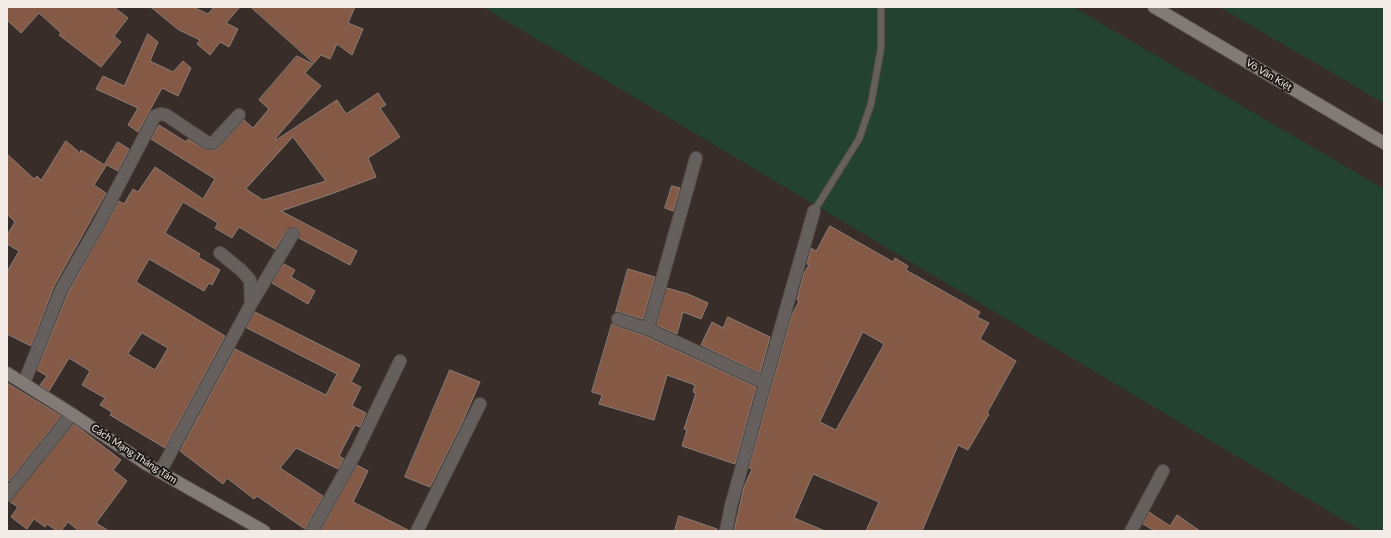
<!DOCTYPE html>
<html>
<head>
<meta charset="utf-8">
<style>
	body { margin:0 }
	#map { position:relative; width:1391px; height:538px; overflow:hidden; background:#382d28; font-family:Lato,sans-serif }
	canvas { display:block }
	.frame { position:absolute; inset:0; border:8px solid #f2ebe8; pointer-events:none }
</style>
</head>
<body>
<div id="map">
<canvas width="1391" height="538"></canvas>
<div class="frame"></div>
</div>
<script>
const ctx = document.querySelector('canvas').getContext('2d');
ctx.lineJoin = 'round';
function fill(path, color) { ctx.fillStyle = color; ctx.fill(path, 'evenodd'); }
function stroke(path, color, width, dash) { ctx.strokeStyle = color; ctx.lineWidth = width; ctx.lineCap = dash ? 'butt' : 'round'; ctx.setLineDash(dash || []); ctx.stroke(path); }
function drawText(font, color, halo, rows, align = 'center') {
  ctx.font = font + ' Lato,sans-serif'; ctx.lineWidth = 4; ctx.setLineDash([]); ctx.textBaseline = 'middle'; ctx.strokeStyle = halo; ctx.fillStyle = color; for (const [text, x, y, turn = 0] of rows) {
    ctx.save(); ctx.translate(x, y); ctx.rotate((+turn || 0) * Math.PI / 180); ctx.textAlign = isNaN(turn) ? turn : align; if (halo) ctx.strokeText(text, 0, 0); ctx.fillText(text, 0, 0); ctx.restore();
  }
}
const green = new Path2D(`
	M483 7H1073L1384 189V531H1362Z
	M1219 7H1384V103Z`);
const building = new Path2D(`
	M7 7H114L128 18 114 36 121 42 101 67 59 35 61 33 39 13 21 33 7 20Z
	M151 7H193L208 14 214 7H240L226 23 238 29 229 47 220 42 210 55 197 44 200 40 179 30Z
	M251 7H355L348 23 363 29 352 55 337 44 330 59 321 55 314 63Z
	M148 34 158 42 150 61 173 72 183 61 191 68 178 96 162 88 138 132 128 125 138 108 96 89 103 76 124 86Z
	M297 56 313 64 305 73 321 86 275 139 276 140 337 100 346 114 378 93 386 105 380 108 400 137 368 158 376 177 331 194 281 211 357 251 350 265 299 238 300 231 297 228 294 227 287 230 275 249 239 227 232 238 215 228 218 223 183 202 165 233 200 254 198 257 220 270 212 285 209 283 204 291 149 259 136 282 225 336 165 448 110 415 112 412 100 405 105 398 82 385 90 371 69 358 49 391 40 385 47 376 37 370 68 293 119 201 124 204 133 189 138 192 155 167 203 199 215 179 151 139 159 125 186 142 188 139 204 149 216 150 244 120 253 128 269 109 259 100ZM293 137 326 181 263 200 246 189ZM142 333 168 348 155 370 128 354Z
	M66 141 80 153 81 150 106 166 94 185 106 193 54 286 31 346 7 334V272L19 251 7 244V235L15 222 7 214V154L34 179 37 176 41 180Z
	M118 142 129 149 118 171 105 164Z
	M672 186 680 188 673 211 665 208Z
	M830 226 893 262 895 258 908 266 906 270 980 312 977 317 989 323 980 339 1016 361 987 413 989 414 968 450 958 445 922 531H866L879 502 813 474 794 518 825 531H734L744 487 752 469 749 468 772 385 792 315 799 301 797 300 804 273 809 265 807 264 811 248 816 251ZM863 332 884 344 836 430 820 422Z
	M284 264 295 270 291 277 315 291 308 304 272 283Z
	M628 269 655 277 643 319 620 312H616Z
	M667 288 688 294 708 303 701 319 683 312 677 334 657 325Z
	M255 312 360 365 351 382 361 387 352 406 366 413 360 427 355 425 339 456 344 459 338 469 296 448 280 468 323 496 305 529 257 496 254 499 227 478 223 484 180 451 235 349 326 395 337 374 247 328Z
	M728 317 770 337 760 373 701 345 712 322 723 328Z
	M612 324 616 326 645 336 756 387 735 464 682 446 687 430 684 429 696 393 693 392 695 385 667 375 654 420 599 404 602 395 592 392Z
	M450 370 480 382 462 423 430 487 405 477Z
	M7 383 61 416 9 481 7 479Z
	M74 424 121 460 113 470 127 481 96 523 109 531H79L68 522 61 531H57L47 524 45 527 34 519 27 529 11 517 18 507 10 502Z
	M357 465 368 471 353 502 410 531H321Z
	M1149 512 1170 526 1177 515 1200 531H1155L1143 524Z
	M679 516 717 529V531H675Z`);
const lane = new Path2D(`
	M814 211 859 139 871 104 881 48V7`);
const street = new Path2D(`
	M220 253 241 270 250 280 251 304
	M618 319 648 329 765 383
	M648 329 696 158
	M24 383 61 290 98 225 155 116 160 114 166 115 208 143H213L239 115
	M160 472 251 304 293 234
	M7 495 72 414
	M312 531 356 452 400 361
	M417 531 480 404
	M726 531 731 506 765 383 814 211
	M1131 531 1163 471`);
const secondary = new Path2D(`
	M1154 7 1384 143
	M7 373 72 414 146 464 264 531`);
const streetNames = [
	["Võ Văn Kiệt",1269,75,31],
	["Cách Mạng Tháng Tám",134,454,33]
];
fill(green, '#234231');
fill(building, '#845945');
stroke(building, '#8b7e78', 1);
stroke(lane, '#564b47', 8);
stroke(street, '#564b47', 14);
stroke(secondary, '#564b47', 14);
stroke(lane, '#65605d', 6);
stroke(street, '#65605d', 12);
stroke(secondary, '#827a76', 12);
drawText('10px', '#f2ebe8', '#1b1714', streetNames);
</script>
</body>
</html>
